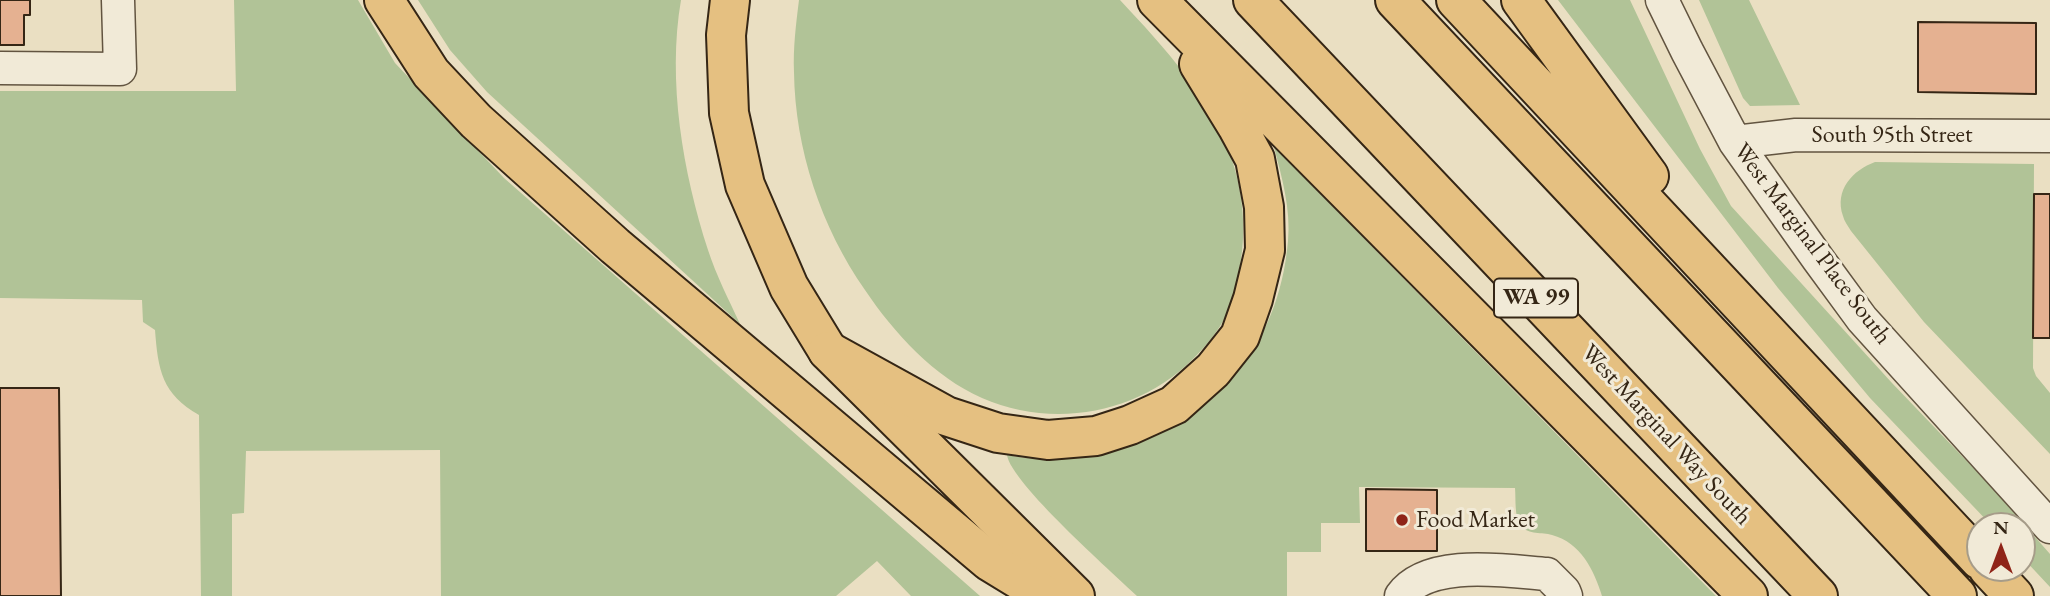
<!DOCTYPE html>
<html>
<head>
<meta charset="utf-8">
<style>
	body { margin:0 }
	#map { position:relative; width:2050px; height:596px; overflow:hidden; background:#eadfc2; font-family:"EB Garamond",serif }
	canvas { display:block }
	.north { position:absolute; left:1966px; top:512px; width:70px; height:70px; box-sizing:border-box; background:#f1ead7; border:2px solid #a69c89; border-radius:50%; rotate:0deg; font-size:19px; font-weight:700; line-height:28px; text-align:center; color:#352615 }
	.north::after { content:''; display:block; margin:auto; width:24px; height:32px; background:#8f2418; clip-path:polygon(50% 0,100% 100%,50% 72%,0 100%) }
</style>
</head>
<body>
<div id="map">
<canvas width="2050" height="596"></canvas>
<div class="north">N</div>
</div>
<script>
const ctx = document.querySelector('canvas').getContext('2d');
ctx.lineJoin = 'round';
function fill(path, color) { ctx.fillStyle = color; ctx.fill(path, 'evenodd'); }
function stroke(path, color, width, dash) { ctx.strokeStyle = color; ctx.lineWidth = width; ctx.lineCap = dash ? 'butt' : 'round'; ctx.setLineDash(dash || []); ctx.stroke(path); }
function drawText(font, color, halo, rows, align = 'center') {
  ctx.font = font + ' "EB Garamond",serif'; ctx.lineWidth = 6; ctx.setLineDash([]); ctx.textBaseline = 'middle'; ctx.strokeStyle = halo; ctx.fillStyle = color; for (const [text, x, y, turn = 0] of rows) {
    ctx.save(); ctx.translate(x, y); ctx.rotate((+turn || 0) * Math.PI / 180); ctx.textAlign = isNaN(turn) ? turn : align; if (halo) ctx.strokeText(text, 0, 0); ctx.fillText(text, 0, 0); ctx.restore();
  }
}
const green = new Path2D(`
	M234 0H358L395 63 504 178 980 596H911L877 561 836 596H441L440 450 246 451 244 513 232 514V596H201L199 415C162 394 158 370 155 330L143 322 142 300 0 298V91H236Z
	M418 0H681C667 81 683 173 708 250 716 275 729 300 740 324L487 92 450 50Z
	M799 0H1120C1164 47 1213 100 1233 163 1249 213 1246 266 1226 315 1219 331 1205 347 1193 359 1138 414 1053 429 982 398 934 377 894 333 865 290 821 227 795 149 794 72 793 48 796 24 799 0Z
	M1558 0H1630L1700 149 1731 206 1892 383 1984 479 2050 554V587L2022 557V526H1992L1870 398 1778 288Z
	M1699 0H1749L1800 105 1750 106 1743 98Z
	M1274 147 1716 596H1602C1594 570 1581 543 1552 535 1542 532 1529 535 1521 526 1514 517 1516 499 1515 488L1359 487 1360 523H1321V552H1287V596H1137C1112 572 1011 483 1007 455 1041 462 1074 459 1108 452 1211 428 1279 347 1288 241 1291 209 1282 178 1274 147Z
	M1875 162 2034 164 2033 368 2036 376 2050 393V454L1924 322 1851 231C1848 226 1844 221 1843 216 1834 190 1853 170 1875 162Z`);
const building = new Path2D(`
	M0 0H30V15H24V45H0Z
	M1918 22 2036 23V94L1918 92Z
	M2034 194H2050V338H2033Z
	M0 388H59L61 596H0Z
	M1366 489 1437 490V551H1366Z`);
const minor = new Path2D(`
	M1662 0 1687 51 1735 142 1818 259 1862 319 2050 527
	M0 68 120 69 118 0
	M1735 142 1796 135 2050 136
	M1401 596C1428 558 1507 571 1547 574L1564 591 1566 596`);
const major = new Path2D(`
	M730 0 726 35 729 113 745 185 789 287 828 351 1075 596`);
const highway = new Path2D(`
	M384 0 431 73 476 121 615 246 989 561 1046 596
	M1157 0 1748 596
	M1253 0 1818 596
	M1395 0 1957 596
	M1456 0 1980 560
	M1521 0 1649 176
	M828 351 946 416 998 433 1048 440 1096 436 1130 425 1174 405 1213 370 1240 336 1253 299 1265 250 1264 207 1255 159 1237 126 1199 64
	M1988 568 2014 596`);
const markers = [
	[1402,520,7,"#8f2418"]
];
const shields = [
	[1536,298,84]
];
const shieldNames = [
	["WA 99",1536,298]
];
const streetNames = [
	["South 95th Street",1892,135],
	["West Marginal Place South",1812,244,53],
	["West Marginal Way South",1666,435,47]
];
const poiNames = [
	["Food Market",1416,520]
];
fill(green, '#b1c397');
fill(building, '#e5b191');
stroke(building, '#352615', 2);
stroke(minor, '#625440', 35);
stroke(major, '#352615', 42);
stroke(highway, '#352615', 42);
stroke(minor, '#f1ead7', 32);
stroke(major, '#e5c081', 38);
stroke(highway, '#e5c081', 38);
for (const [x, y, r, color] of markers) { const dot = new Path2D(); dot.arc(x, y, r, 0, 2 * Math.PI); ctx.fillStyle = color; ctx.fill(dot); stroke(dot, '#f1ead7', 2.5); }
for (const [x, y, w] of shields) { const box = new Path2D(); box.roundRect(x - w / 2, y - 19.5, w, 39, 5); ctx.fillStyle = '#f1ead7'; ctx.fill(box); stroke(box, '#352615', 2); }
drawText('bold 23px', '#352615', null, shieldNames);
drawText('24px', '#352615', '#f1ead7', streetNames);
drawText('24px', '#352615', '#f1ead7', poiNames, 'left');
</script>
</body>
</html>
